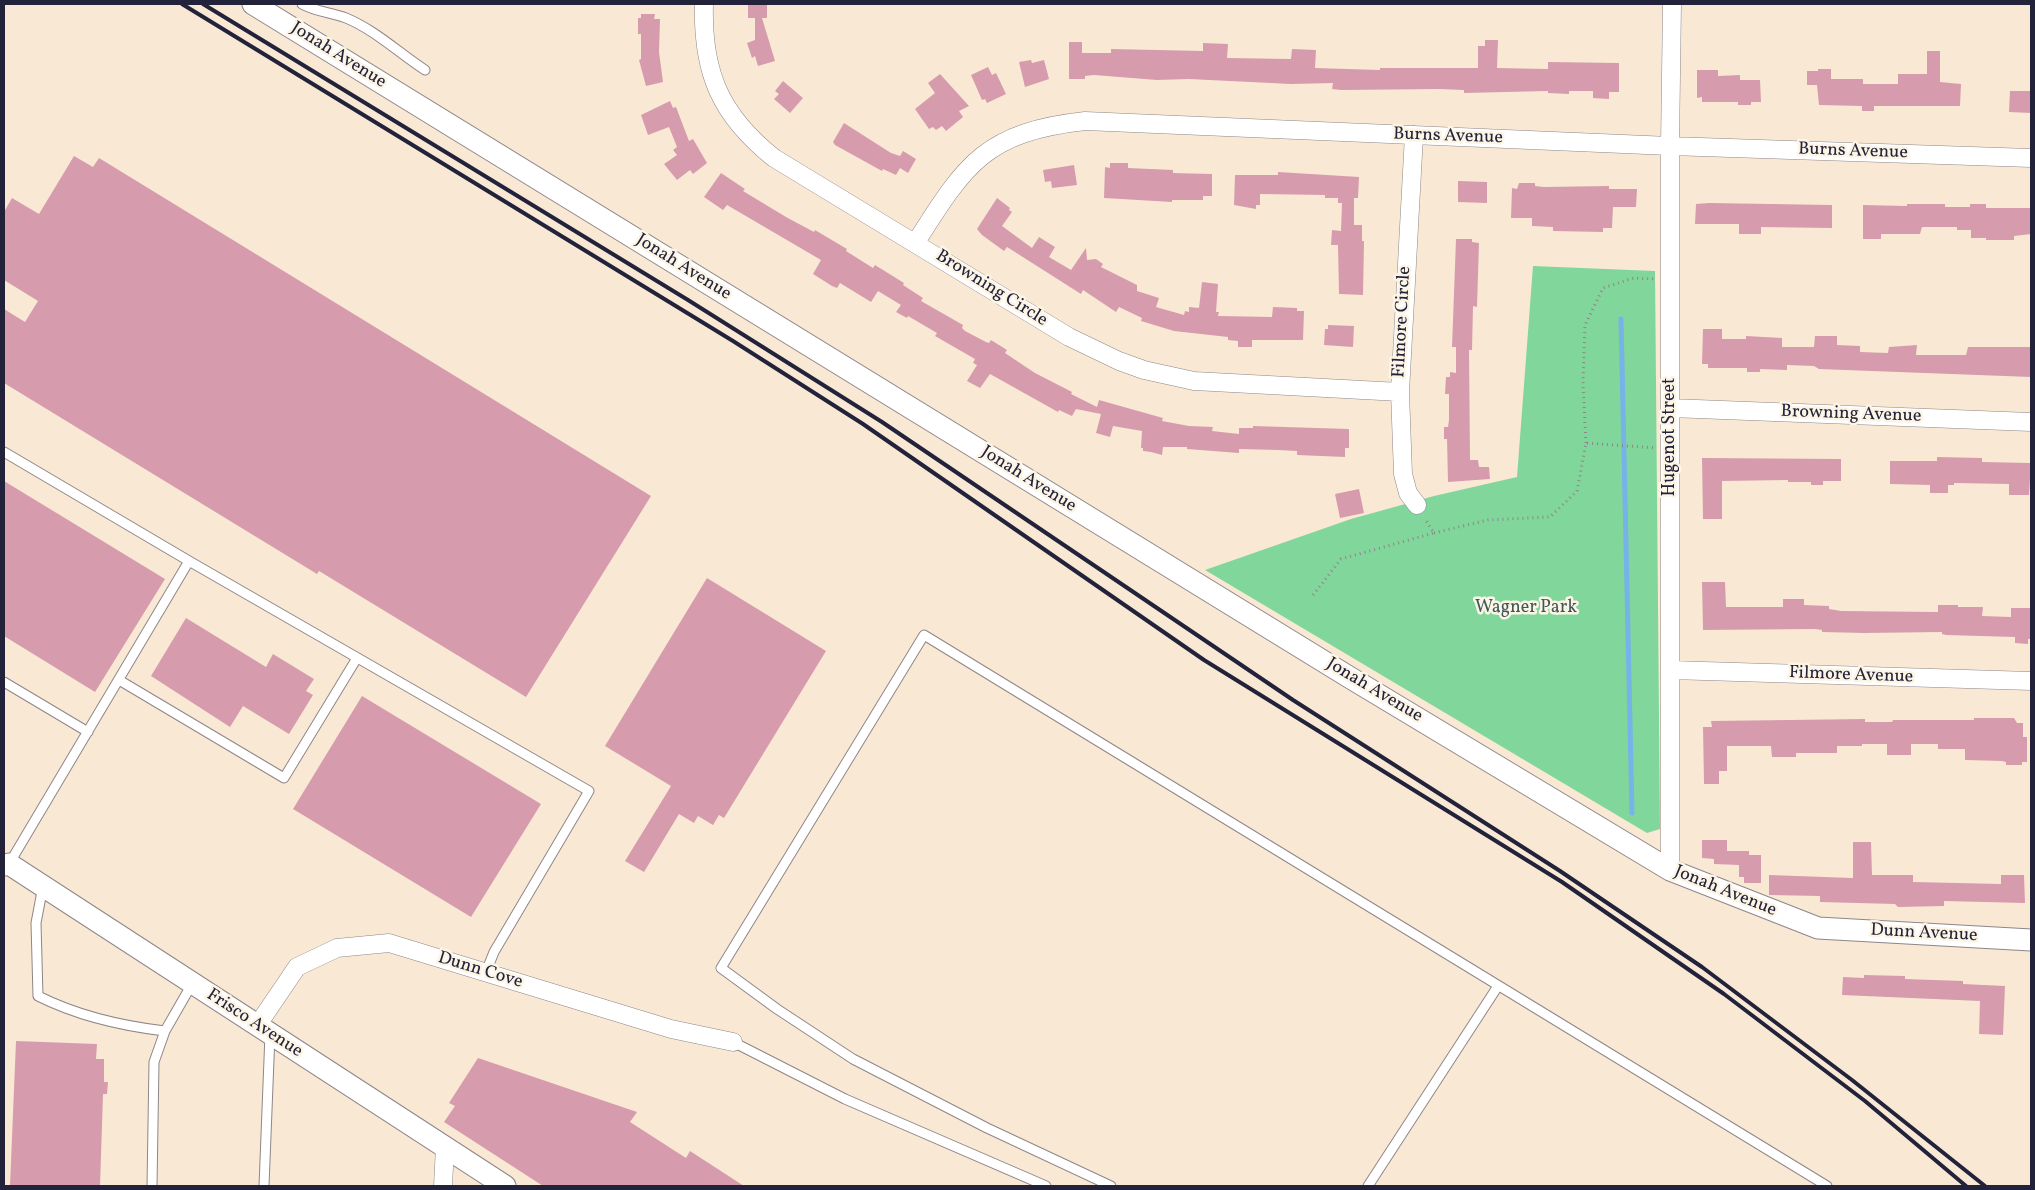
<!DOCTYPE html>
<html>
<head>
<meta charset="utf-8">
<style>
	body { margin:0 }
	#map { position:relative; width:2035px; height:1190px; overflow:hidden; background:#f9e9d4; font-family:Vollkorn,serif }
	canvas { display:block }
	.frame { position:absolute; inset:0; border:5px solid #22223b; pointer-events:none }
</style>
</head>
<body>
<div id="map">
<canvas width="2035" height="1190"></canvas>
<div class="frame"></div>
</div>
<script>
const ctx = document.querySelector('canvas').getContext('2d');
ctx.lineJoin = 'round';
function fill(path, color) { ctx.fillStyle = color; ctx.fill(path, 'evenodd'); }
function stroke(path, color, width, dash) { ctx.strokeStyle = color; ctx.lineWidth = width; ctx.lineCap = dash ? 'butt' : 'round'; ctx.setLineDash(dash || []); ctx.stroke(path); }
function drawText(font, color, halo, rows, align = 'center') {
  ctx.font = font + ' Vollkorn,serif'; ctx.lineWidth = 5; ctx.setLineDash([]); ctx.textBaseline = 'middle'; ctx.strokeStyle = halo; ctx.fillStyle = color; for (const [text, x, y, turn = 0] of rows) {
    ctx.save(); ctx.translate(x, y); ctx.rotate((+turn || 0) * Math.PI / 180); ctx.textAlign = isNaN(turn) ? turn : align; if (halo) ctx.strokeText(text, 0, 0); ctx.fillText(text, 0, 0); ctx.restore();
  }
}
const green = new Path2D(`
	M1533 266 1655 271 1660 829 1647 833 1205 570 1351 519 1434 496 1517 477Z`);
const stream = new Path2D(`
	M1621 319 1632 813`);
const building = new Path2D(`
	M748 4H767V18H762L775 61 758 66 755 56 752 58 747 43 755 40V18H748Z
	M641 14H655L654 19H660L659 52 663 82 646 86 639 60 641 59V34H638V18H641Z
	M1485 40H1498L1497 68 1548 69V62L1619 63V92H1609V99L1593 98V91H1569V94L1548 93V91L1464 93V90L1439 89 1341 90 1332 89 1333 83 1291 84 1189 79 1157 80 1094 75 1085 76V79H1069V42H1082V53H1111V49L1203 51V43L1228 44 1227 58 1291 59 1292 49 1316 50 1315 68 1380 70V68H1478V46H1485Z
	M1927 51H1940V82L1961 84 1960 106H1874V111H1862V106L1819 105 1817 85H1807V71H1818V69H1831V79H1863V84H1898V74H1927Z
	M1031 60 1032 63 1044 60 1049 79 1025 87 1019 62Z
	M988 67 992 75 996 73 1006 94 987 103 985 99 982 100 971 75Z
	M1697 70H1718V76L1740 75V80H1760L1761 102H1751V105H1738V102H1702V97L1697 98Z
	M940 74 969 106 959 111 963 117 946 131 942 126 936 130 933 127 929 129 915 109 935 93 928 83Z
	M783 81 803 98 790 113 774 99 779 94 775 91Z
	M2010 91H2031V113L2009 112Z
	M670 101 673 108 676 107 689 141 693 139 707 163 693 174 690 170 677 180 664 164 677 155 673 150 677 147 669 127 648 135 641 115Z
	M844 123 891 153 900 156 903 151 916 159 908 173 900 168 896 175 883 169 882 171 835 145 833 142Z
	M74 156 93 167 99 158 651 496 526 697 319 571 317 574 4 383V309L25 322 38 301 4 280V212L12 198 39 214Z
	M1110 163H1128V168L1173 170V173L1212 174V196H1203V200H1172V202L1104 198 1105 167 1110 168Z
	M1074 165 1077 185 1052 188 1051 181 1045 182 1043 170Z
	M1278 172 1359 177 1358 198H1354V225H1362V241H1364L1363 295 1339 294 1338 245H1331L1332 230 1341 231 1342 203H1338V198H1325V195L1260 194V205H1256V209L1234 205 1235 175H1278Z
	M721 173 745 189 743 191 786 217 814 232 815 230 847 249 846 251 873 268 875 265 904 283 903 285 923 298 921 301 963 325 962 328 965 331 986 342 989 343 991 340 1007 350 1005 353 1035 373 1072 392 1071 394 1097 407 1099 400 1163 418 1162 421 1189 426 1213 427 1212 431 1239 434V428H1253V426L1349 429V448H1345V457L1297 455V451L1278 450 1239 449V453L1187 449V447H1163L1162 455 1151 452 1143 451V448H1141L1142 431 1113 426 1110 437 1096 433 1101 414 1076 409 1072 416 1059 410 1058 412 990 374 980 388 967 381 977 365 973 363 975 359 935 336 937 333 908 316 907 318 896 312 901 305 878 291 871 302 840 283 837 288 832 286 813 274 821 260 727 205 723 210 704 197Z
	M1458 181 1487 182V203L1458 202Z
	M1519 183H1535V186L1544 187 1609 186V189H1637L1636 207H1613L1612 228H1603V232L1553 231V227L1532 226V218H1511L1512 188 1517 189Z
	M997 198 1010 208 1009 210 1012 212 1002 226 1032 248 1039 237 1055 247 1049 257 1071 270 1086 248 1087 260 1096 259 1103 264 1101 267 1137 285V291L1159 298 1156 307 1184 315 1185 311 1189 312V307L1199 308 1202 282 1218 284 1216 312H1219L1218 316 1272 317 1273 307 1297 308V311H1304L1303 340H1252V347H1238V341L1228 340V337L1174 331 1141 321 1142 318 1119 307 1116 312 1083 290 1081 294 1007 247 1004 251 982 235 977 229Z
	M1709 203 1832 205V228L1761 227V234H1739V224H1695L1696 204Z
	M1907 204H1945V207H1970V204H1986V208H2031V234L2014 236V240H1986V238H1971V230H1957V227H1922L1920 234H1881V239H1863V205L1907 206Z
	M1456 239H1472V242L1479 243 1477 307 1473 306 1472 350H1469L1470 460H1478L1479 467H1489L1490 479 1448 482 1447 439H1444V427H1448L1449 420V394H1445L1446 377H1450V372L1456 373V347H1452Z
	M1328 325 1354 326 1353 347 1324 345 1325 329H1328Z
	M1703 329H1722V339H1746V336L1782 338V347H1814L1815 336H1837V345L1860 346V352L1888 353 1889 347 1917 345 1916 355H1966L1968 347H2031V377L1819 369 1814 366 1787 365V370L1760 369V372H1747V368H1708V364H1702Z
	M1937 457 1982 458V462L2031 463 2029 495H2009V484L1954 483V485H1948V493H1930V485L1890 484V461H1937Z
	M1702 458 1841 459V481H1823V485H1811V482H1788V480L1722 481V519H1703Z
	M4 481 165 579 95 692 4 636Z
	M1359 489 1364 513 1340 518 1335 494Z
	M707 578 826 651 724 818 719 815 713 825 698 816 694 823 679 814 644 872 625 861 671 786 605 746Z
	M1702 582H1725L1726 607H1783V599H1804V605L1829 606V609L1841 611 1938 612V605H1958V607H1983L1982 616 2011 617V608H2031V639H2028V644L2015 643V637L1946 635 1942 634V632L1864 633 1822 632V630L1815 629 1703 630Z
	M186 618 266 667 273 654 314 679 306 691 313 695 289 734 243 706 230 727 151 676Z
	M362 696 541 804 471 917 293 809Z
	M1974 718H2014L2017 723H2023V737H2027V762H2022V765H2006V762L2002 761 1965 760V749H1938V744H1911V755H1887V744H1862V746H1837V753H1796V757H1772L1771 746H1727V771H1719V784H1704L1703 727H1712L1711 721 1865 719V722H1892L1893 720H1974Z
	M1702 840H1727V851H1749V855H1761V883H1744V877H1739V865L1714 864V859L1702 858Z
	M1853 842H1871L1872 875H1913V882L2001 884V875H2024L2025 903 1944 901V906L1898 907 1895 904 1820 902V896L1769 895V875L1853 878Z
	M1864 975 1905 976V979L1963 981V984L2005 986 2003 1035 1979 1034 1980 1001 1842 995 1843 977 1864 978Z
	M16 1041 97 1044 96 1059H104V1082H108L107 1094H103L100 1186H10Z
	M478 1058 637 1112 630 1122 686 1158 690 1151 744 1186H543L444 1122 455 1106 449 1103Z`);
const path = new Path2D(`
	M1586 443 1583 384 1585 325 1603 288 1634 278 1655 279
	M1434 533 1488 520 1550 517 1577 491 1586 443 1656 448
	M1313 595 1341 559 1434 533 1425 519`);
const service = new Path2D(`
	M302 4C316 12 331 12 346 18 375 30 399 53 425 70
	M4 452 189 561 9 864
	M189 561 589 791 494 952 486 972
	M119 680 284 778 357 658
	M4 682 88 732
	M43 886 36 923 38 996C76 1015 122 1026 165 1031L192 984
	M733 1042 845 1099 1046 1186
	M152 1186 154 1062 165 1031
	M264 1186 270 1034
	M1111 1186 987 1128 853 1059 777 1009 721 968 924 635 1827 1186
	M1368 1186 1498 986`);
const minor = new Path2D(`
	M704 4C702 72 720 115 774 158L1069 337 1119 361 1144 370 1194 381 1400 392
	M1414 135 1400 392 1403 474 1408 493 1417 505
	M916 242C966 163 986 132 1085 121L1670 146 2031 158
	M1671 408 2031 422
	M1671 670 2031 681
	M1670 870V146L1672 4
	M257 1026 297 967 337 948 389 943 671 1029 733 1042
	M443 1186 445 1147`);
const tertiary = new Path2D(`
	M253 4 1349 677 1670 870 1818 928 2031 940
	M4 865 9 864 505 1186`);
const rail = new Path2D(`
	M182 4 733 341 863 424 1204 660 1562 882 1724 994 1865 1101 1966 1186
	M203 4 688 300 882 422 1293 700 1560 871 1702 967 1852 1080 1985 1186`);
const streetNames = [
	["Jonah Avenue",338,56,32],
	["Burns Avenue",1448,137,2],
	["Burns Avenue",1853,152,2],
	["Jonah Avenue",683,268,32],
	["Browning Circle",991,289,32],
	["Filmore Circle",1403,322,-87],
	["Browning Avenue",1851,415,2],
	["Hugenot Street",1671,437,-90],
	["Jonah Avenue",1028,480,32],
	["Filmore Avenue",1851,676,2],
	["Jonah Avenue",1374,691,31],
	["Jonah Avenue",1725,892,22],
	["Dunn Avenue",1924,934,3],
	["Dunn Cove",480,971,17],
	["Frisco Avenue",254,1024,33]
];
const parkNames = [
	["Wagner Park",1526,609]
];
fill(green, '#81d79b');
stroke(stream, '#75b3e8', 5);
fill(building, '#d69cad');
stroke(service, '#8e8688', 11);
stroke(minor, '#8e8688', 19);
stroke(tertiary, '#8e8688', 23);
stroke(path, '#8e8688', 3, [1, 4]);
stroke(service, '#fff', 9);
stroke(minor, '#fff', 18);
stroke(tertiary, '#fff', 21);
stroke(rail, '#22223b', 4);
drawText('18px', '#22223b', '#fcf5e5', streetNames);
drawText('18px', '#3e5858', '#fcf5e5', parkNames);
</script>
</body>
</html>
